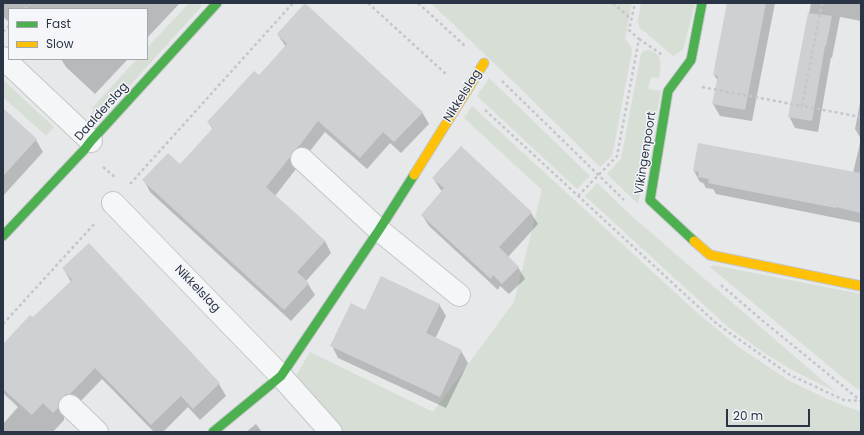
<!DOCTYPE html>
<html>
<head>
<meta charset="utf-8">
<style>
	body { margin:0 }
	#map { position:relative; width:864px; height:435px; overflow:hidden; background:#e6e8ea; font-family:Poppins,sans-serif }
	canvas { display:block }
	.frame { position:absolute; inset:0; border:4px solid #2b3445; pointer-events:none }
	.legend { position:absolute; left:8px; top:8px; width:140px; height:52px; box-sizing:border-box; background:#f4f6f9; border:1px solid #a4a8b1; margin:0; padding:5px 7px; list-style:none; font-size:12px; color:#2b3445 }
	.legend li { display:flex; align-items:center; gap:8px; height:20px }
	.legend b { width:20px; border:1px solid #a4a8b1 }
	.scale { position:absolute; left:726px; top:409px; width:84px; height:18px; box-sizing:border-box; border:2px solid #2b3445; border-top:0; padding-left:5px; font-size:12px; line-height:14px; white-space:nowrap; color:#2b3445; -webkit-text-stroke:3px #f4f6f9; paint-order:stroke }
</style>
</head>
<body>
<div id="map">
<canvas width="864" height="435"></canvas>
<div class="frame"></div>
<ul class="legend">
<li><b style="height:5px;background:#4caf50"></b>Fast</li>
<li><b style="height:5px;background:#ffc107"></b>Slow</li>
</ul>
<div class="scale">20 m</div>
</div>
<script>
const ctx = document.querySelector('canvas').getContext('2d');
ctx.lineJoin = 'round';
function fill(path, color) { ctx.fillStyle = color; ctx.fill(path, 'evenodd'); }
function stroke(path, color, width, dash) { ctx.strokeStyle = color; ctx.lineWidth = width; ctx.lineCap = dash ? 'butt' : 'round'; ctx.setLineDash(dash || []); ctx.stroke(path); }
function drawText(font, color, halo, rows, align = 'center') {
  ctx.font = font + ' Poppins,sans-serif'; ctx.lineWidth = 3; ctx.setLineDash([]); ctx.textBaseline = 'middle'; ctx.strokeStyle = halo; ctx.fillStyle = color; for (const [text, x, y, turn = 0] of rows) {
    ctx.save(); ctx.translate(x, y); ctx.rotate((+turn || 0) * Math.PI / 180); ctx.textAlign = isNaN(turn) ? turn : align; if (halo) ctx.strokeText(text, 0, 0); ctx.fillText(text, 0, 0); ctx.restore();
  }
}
const green = new Path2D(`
	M189 3H199L202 6 103 115 91 122 93 107 137 59H147V48Z
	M431 3H632L625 39 631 46 632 51 612 156 600 167 521 89Z
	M641 3H695L683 50 673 56 639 27 638 20Z
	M649 50C664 55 661 66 659 78L651 77 648 89 661 91 652 139 638 204 607 174 621 159 641 54 643 51Z
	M489 78 590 176 577 189 477 96Z
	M3 80 54 127 46 136 3 97Z
	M472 106 694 310 740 348 788 380 827 399 861 412V432H341L296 376 310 352 433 412 514 302 542 190 464 118Z
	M597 183 635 219 836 392 790 369 763 352 727 326 585 196Z
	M713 265 861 294V391L848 382 710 267Z`);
const shadow = new Path2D(`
	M3 3H180L147 38V9H9V22L3 17Z
	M728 3H775L752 121 720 116 713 104 718 81 714 75Z
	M811 3H861V21L840 17 832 58 831 57 818 132 795 128 789 116Z
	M278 35 422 112 429 124 401 153 390 143 367 169 325 132 306 156 299 163 296 169 275 196 325 241 331 253 306 281 308 284 315 295 291 321 150 192 144 180 180 165 213 130 208 122 259 77 286 47Z
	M61 59H128L95 94 66 67Z
	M861 98V223L716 194 713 189 706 188 703 183 700 182 694 171 853 173 861 139 855 129Z
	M7 113 36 140 43 152 3 196V117Z
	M433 178 531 213 538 224 508 257 518 267 525 279 509 294 500 286 498 290 429 226 422 215 443 192 440 189Z
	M63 268 219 384 226 396 200 420 188 407 163 432H154L102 379 77 405 64 415V420L53 432H3V424L18 407 3 393V345L33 319 71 282Z
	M439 304 446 316 435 339 461 351 468 363 446 408 338 358 332 346 366 311Z
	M256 424 262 432H246Z`);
const building = new Path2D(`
	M305 3 423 112 394 142 383 132 360 158 318 121 300 145 293 151 290 157 266 187 301 218 325 241 297 272 309 283 284 310 142 180 168 153 180 164 213 128 207 122 254 71 259 75 287 44 277 34Z
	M727 3H766L745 110 712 104 718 76 713 75Z
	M808 13 832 16 826 46H825L812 121 788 117Z
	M3 108 37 139 3 176Z
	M698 143 861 173V213L836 207V208L748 191 708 183 709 179 698 177 699 172 693 171Z
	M461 146 532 212 499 247 519 267 502 284 493 275 491 279 421 215 444 188 432 178Z
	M89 243 220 383 193 409 181 396 151 425 95 368 70 394H66L61 398 58 403V408L53 413 43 403 32 415 3 389V344L30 315 33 317 72 280 62 268Z
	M381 276 440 304 426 333 462 350 440 397 330 346 351 303 365 310Z`);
const path = new Path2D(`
	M368 3 447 75
	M418 3 465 46
	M613 3 631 19
	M822 3 802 106 861 117
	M25 9 30 3
	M3 32 9 26
	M639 39 664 56
	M502 81 624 200
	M702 87 802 106
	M485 110 717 324 790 375 844 400 861 401
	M103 167 116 178
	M130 184 293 3
	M578 196 617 156 639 39 629 30 635 3
	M721 285 763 321 861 401
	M3 324 96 222`);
const street = new Path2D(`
	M3 58 91 141
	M302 159 379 230 459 295
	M113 203 281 376 331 432
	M70 406 97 432`);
const fast = new Path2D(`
	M3 236 84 150 91 141 217 3
	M694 241 650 200 668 91 691 60 702 3
	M213 432 281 376 379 230 414 175`);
const slow = new Path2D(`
	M414 175 484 63
	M694 241 710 255 861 286`);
const streetNames = [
	["Nikkelslag",463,96,-58],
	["Daalderslag",102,112,-48],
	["Vikingenpoort",646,153,-81],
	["Nikkelslag",197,289,46]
];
fill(green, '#d6ded6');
fill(shadow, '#0003');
fill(building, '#ced0d3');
stroke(street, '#c4c6c8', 24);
stroke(fast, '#c4c6c8', 11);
stroke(slow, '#c4c6c8', 11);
stroke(path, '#c5c6ca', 2.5, [3, 3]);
stroke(street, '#f5f6f7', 22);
stroke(fast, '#4caf50', 9);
stroke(slow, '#ffc107', 9);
drawText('12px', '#2b3445', '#f4f6f9', streetNames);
</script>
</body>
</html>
